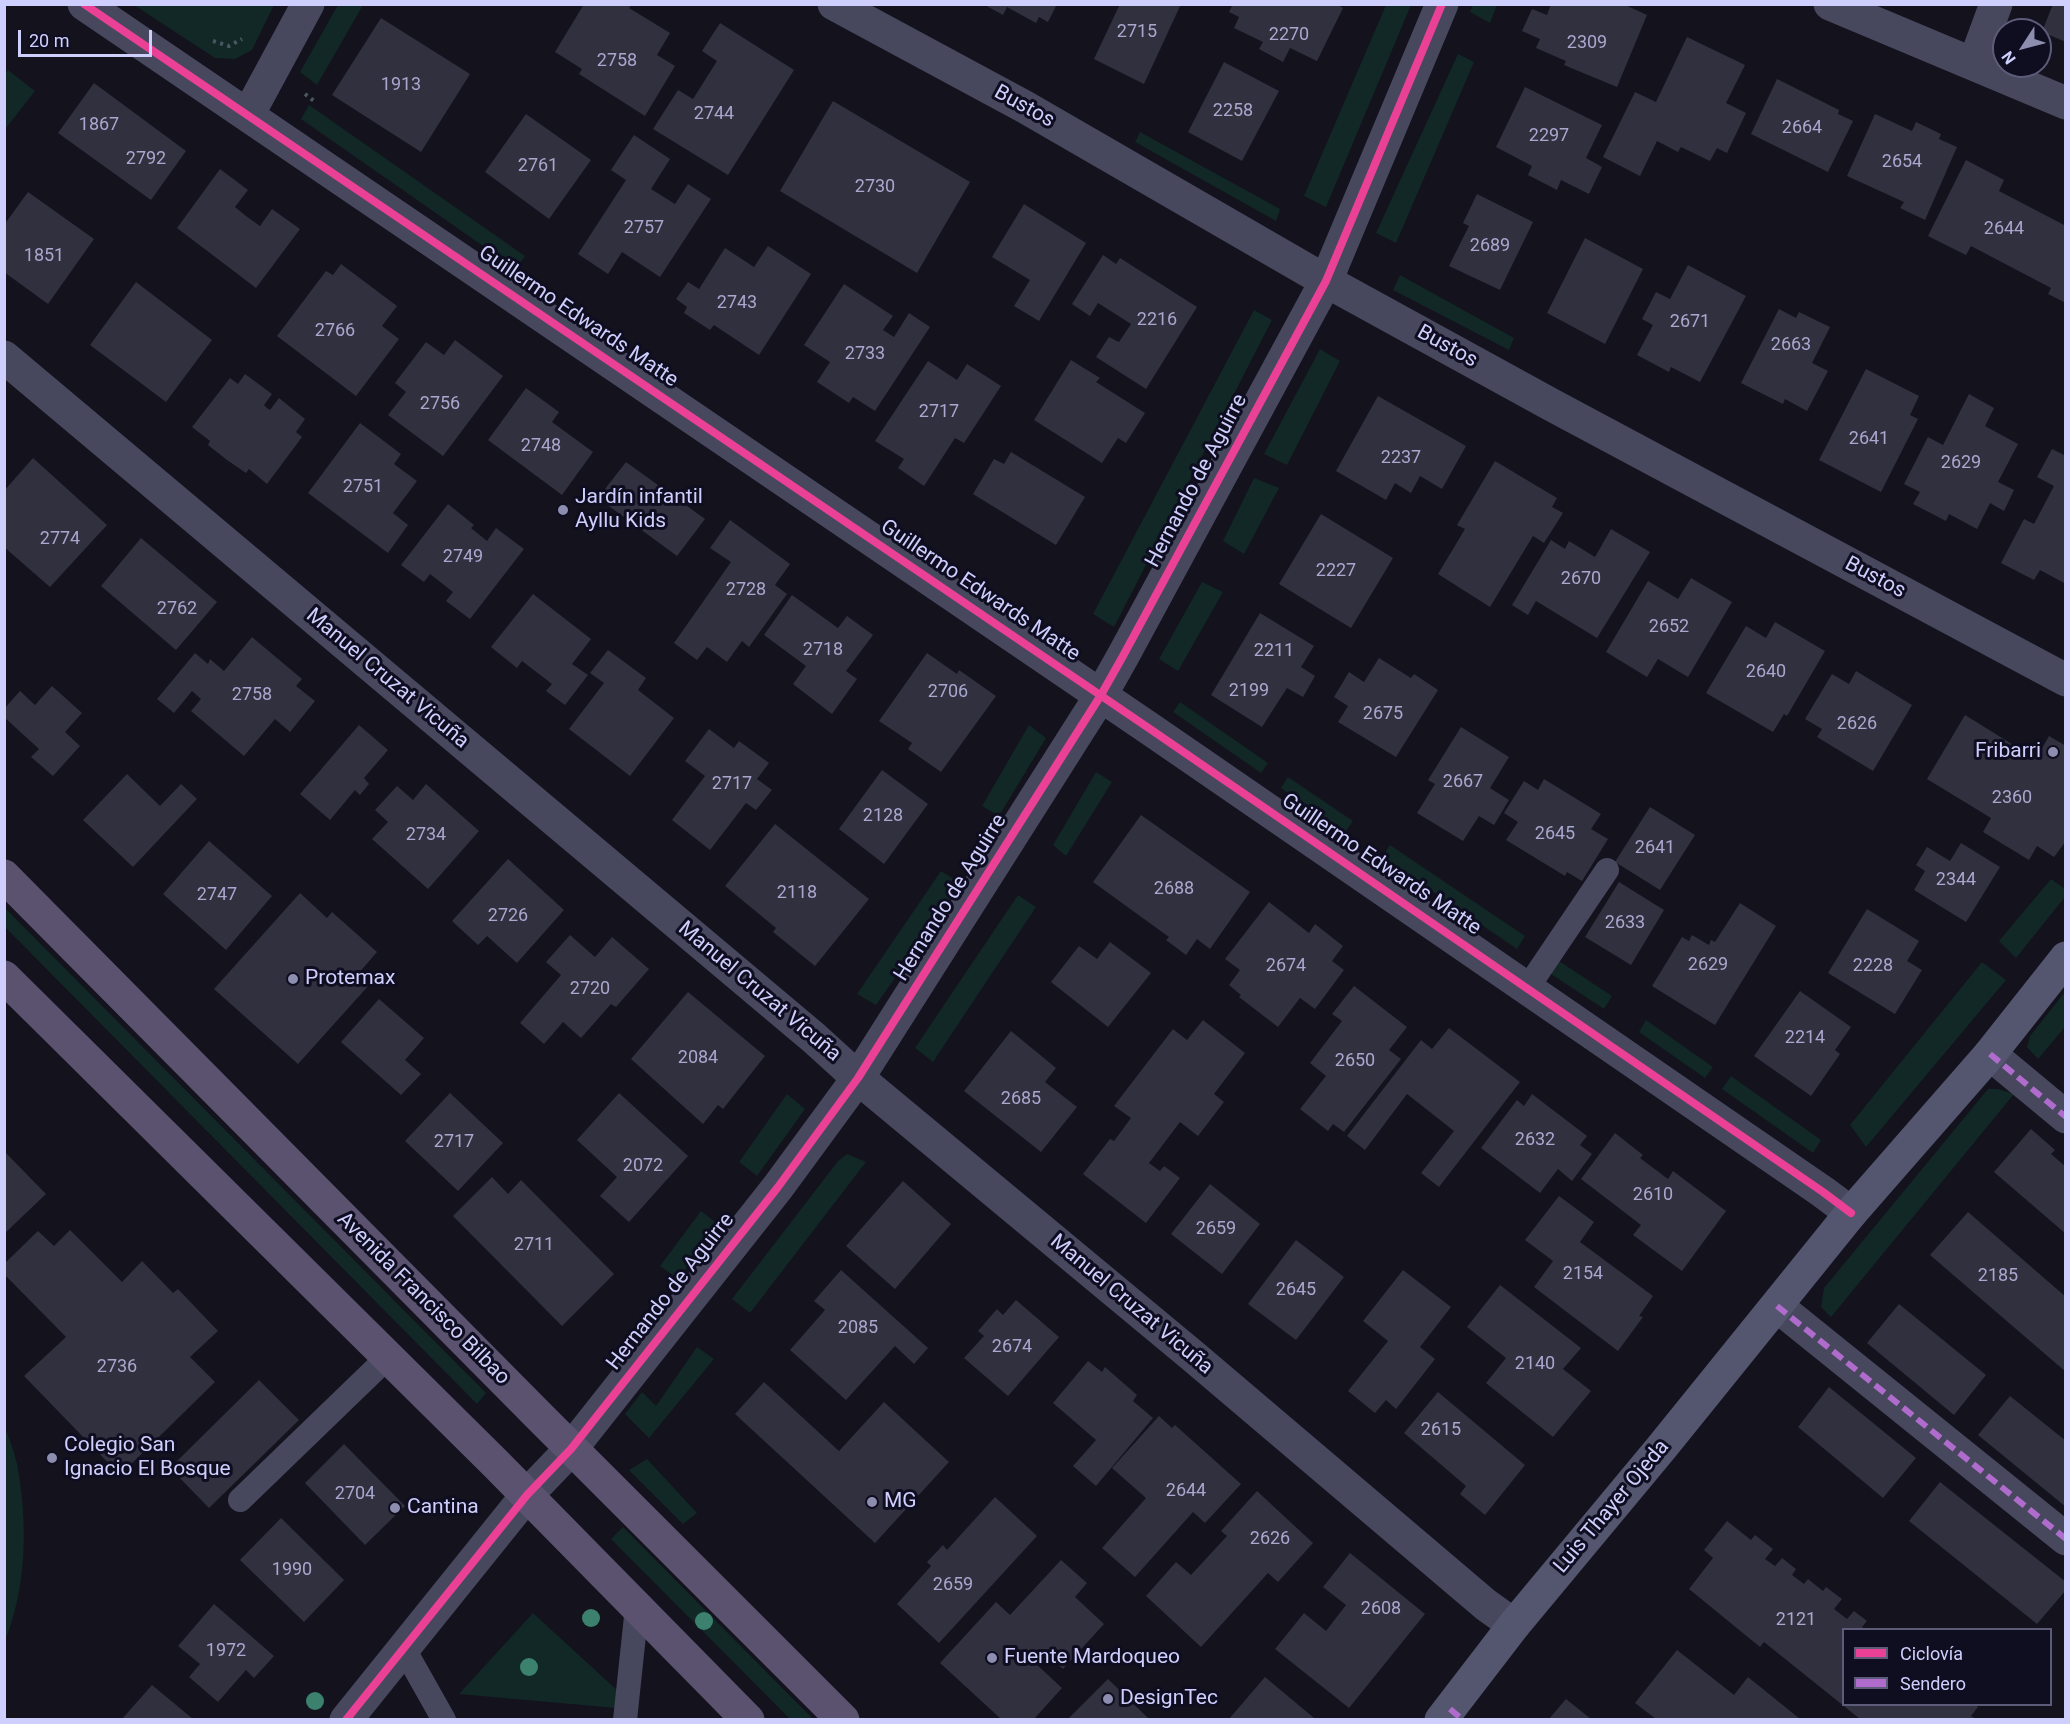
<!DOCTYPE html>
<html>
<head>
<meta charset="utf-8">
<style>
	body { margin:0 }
	#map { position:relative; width:2070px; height:1724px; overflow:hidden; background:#13121d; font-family:Roboto,sans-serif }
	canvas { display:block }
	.frame { position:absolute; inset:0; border:6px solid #cfcffe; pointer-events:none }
	.legend { position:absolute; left:1842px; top:1628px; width:210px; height:78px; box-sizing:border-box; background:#0f0e21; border:2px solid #5c5b79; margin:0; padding:8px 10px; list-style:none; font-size:18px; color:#cfcffe }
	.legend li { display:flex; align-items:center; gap:12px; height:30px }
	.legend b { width:30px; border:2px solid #5c5b79 }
	.north { position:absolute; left:1992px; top:18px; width:60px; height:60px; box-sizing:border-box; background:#0f0e21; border:2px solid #5c5b79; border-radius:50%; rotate:234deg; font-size:16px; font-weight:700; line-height:24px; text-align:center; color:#cfcffe }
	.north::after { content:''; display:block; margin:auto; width:21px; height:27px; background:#8d8daf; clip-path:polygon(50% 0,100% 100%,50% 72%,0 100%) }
	.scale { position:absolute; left:18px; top:30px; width:134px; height:27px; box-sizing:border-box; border:3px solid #cfcffe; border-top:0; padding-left:8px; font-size:18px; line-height:21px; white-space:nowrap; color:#cfcffe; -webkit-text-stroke:4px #0f0e21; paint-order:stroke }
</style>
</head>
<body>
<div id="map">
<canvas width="2070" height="1724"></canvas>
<div class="frame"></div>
<ul class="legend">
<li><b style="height:8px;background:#ea4096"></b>Ciclovía</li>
<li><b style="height:8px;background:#b06ccc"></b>Sendero</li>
</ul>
<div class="north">N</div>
<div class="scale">20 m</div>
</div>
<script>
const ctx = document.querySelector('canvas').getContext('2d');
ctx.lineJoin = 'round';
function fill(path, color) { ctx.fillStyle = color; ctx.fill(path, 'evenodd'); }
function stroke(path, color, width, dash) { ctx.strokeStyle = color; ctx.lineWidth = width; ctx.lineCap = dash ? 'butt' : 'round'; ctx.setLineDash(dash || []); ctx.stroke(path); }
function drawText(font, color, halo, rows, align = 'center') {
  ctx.font = font + ' Roboto,sans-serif'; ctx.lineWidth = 6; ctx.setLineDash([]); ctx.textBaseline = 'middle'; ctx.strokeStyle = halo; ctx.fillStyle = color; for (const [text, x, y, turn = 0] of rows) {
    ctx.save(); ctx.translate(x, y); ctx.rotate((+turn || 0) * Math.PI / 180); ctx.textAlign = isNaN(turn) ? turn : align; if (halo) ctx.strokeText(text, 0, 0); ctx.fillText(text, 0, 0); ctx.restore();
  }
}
const green = new Path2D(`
	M134 5H274L252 50 235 59 215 58Z
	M338 5H363L317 85 300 72Z
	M1386 5H1411L1326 207 1304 196Z
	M1473 5H1497L1490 23 1470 12Z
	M1458 54 1474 62 1396 243 1376 233Z
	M8 70 35 91 6 128 4 127V75Z
	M309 105 525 256 516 269 301 119Z
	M1140 132 1280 209 1276 221 1135 142Z
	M1400 275 1514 338 1509 350 1393 290Z
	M1254 310 1272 320 1114 627 1093 614Z
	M1320 349 1340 361 1287 465 1264 454Z
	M1254 478 1279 488 1244 554 1223 541Z
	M1202 582 1223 592 1178 671 1159 659Z
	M1180 702 1268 763 1261 773 1173 712Z
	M1029 725 1046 738 999 816 982 806Z
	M1096 772 1112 782 1066 856 1053 845Z
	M1288 777 1353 821 1345 832 1281 788Z
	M1390 845 1525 936 1517 949 1382 857Z
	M941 871 961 884 876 1005 857 994Z
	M2051 879 2065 889V897L2016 958 1999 941Z
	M1018 895 1036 907 933 1062 915 1048Z
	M5 908 486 1393 477 1404 5 927Z
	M1559 961 1612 996 1604 1009 1551 974Z
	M1982 962 2006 980 1866 1147 1850 1125Z
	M2065 992V1027L2038 1059 2027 1047 2030 1036Z
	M1646 1020 1713 1067 1705 1078 1639 1032Z
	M1731 1076 1821 1140 1813 1153 1722 1089Z
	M1988 1089H1998L2014 1094 1831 1317 1821 1307 1824 1288Z
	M787 1094 805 1109 757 1176 739 1162Z
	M847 1154 866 1162 750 1313 732 1299 838 1161Z
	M701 1211 719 1225 678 1279 660 1266Z
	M697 1347 714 1359 649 1438 625 1414 642 1392 656 1406Z
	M4 1425C9 1438 14 1451 17 1464 28 1522 27 1586 5 1641Z
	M647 1459 697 1513 683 1524 629 1470Z
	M623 1527 813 1719H790L611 1539Z
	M533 1613 618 1691 616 1708 459 1694Z`);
const building = new Path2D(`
	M584 4H632L629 8 670 33 657 55 675 66 645 116 579 74 582 69 555 52Z
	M983 4H1057L1048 22 1039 17 1036 23 1007 7 1003 15Z
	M1120 4H1181L1144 84 1094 59Z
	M1233 4H1336L1343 8 1317 61 1290 48 1283 62 1259 49 1263 42 1234 28 1239 17 1229 12Z
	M1551 4H1623L1647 15 1617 87 1564 65 1566 61 1536 48 1540 39 1522 31 1532 9 1547 15Z
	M2053 4H2066V42L2042 32Z
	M381 18 470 74 421 152 332 95Z
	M720 23 794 70 728 175 653 129 678 90 693 99 717 61 702 51Z
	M1687 37 1745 65 1726 103 1746 113 1727 153 1717 148 1710 161 1681 147 1678 152 1657 141 1640 176 1603 157 1635 92 1656 102Z
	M1224 62 1279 91 1242 161 1188 132Z
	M1777 79 1839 110 1838 114 1853 121 1828 172 1751 134Z
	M94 83 186 151 151 200 58 133Z
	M1525 87 1602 125 1586 158 1602 167 1589 194 1561 180 1557 190 1528 175 1532 166 1496 147Z
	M833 101 970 182 917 273 780 191Z
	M526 114 591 160 549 219 485 172Z
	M1875 114 1912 131 1916 122 1941 134 1939 139 1957 147 1925 220 1900 208 1904 202 1847 176Z
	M634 135 670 159 651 189 675 204 688 184 711 199 660 277 622 252 608 274 578 254 626 180 611 170Z
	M1966 160 2004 180 1999 191 2066 226V303L2048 294 2051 288 1971 246 1966 255 1928 236Z
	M220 169 248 190 235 207 246 216 260 226 272 209 300 229 256 288 177 228Z
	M28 192 94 239 48 304 4 272V225Z
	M1477 194 1533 222 1500 290 1449 266 1469 226 1463 223Z
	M1024 204 1086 243 1039 321 1014 306 1030 280 992 257Z
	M1585 238 1643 269 1605 344 1547 313Z
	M768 246 811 274 759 355 714 325 710 330 684 313 687 307 676 299 688 282 699 289 725 248 754 267Z
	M1103 255 1116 264 1120 258 1197 307 1146 389 1096 357 1109 337 1119 342 1131 324 1098 303 1090 316 1072 304Z
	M341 264 397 306 382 326 399 339 356 396 277 336 326 271 333 275Z
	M1688 265 1746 296 1700 382 1671 367 1669 372 1637 355 1653 325 1642 319 1656 292 1670 299Z
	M136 282 212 340 166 402 90 345Z
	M844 284 893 316 883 330 894 337 909 313 930 327 875 411 853 397 849 403 817 382 830 362 804 345Z
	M1779 309 1796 318 1799 312 1830 327 1812 363 1828 371 1807 411 1785 399 1783 404 1741 383Z
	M455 340 503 376 443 456 388 415 406 392 395 383 426 342 444 355Z
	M1071 360 1100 378 1096 382 1145 413 1126 443 1118 438 1102 463 1034 420Z
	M928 361 957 380 967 364 1001 386 964 443 955 438 924 486 898 468 904 459 875 441Z
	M1866 369 1919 396 1910 415 1918 419 1881 492 1819 460Z
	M245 374 272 394 264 405 267 408 270 410 279 398 305 419 296 432 302 437 267 484 249 469 246 473 227 460 208 445 210 441 192 427 230 378 238 384Z
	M526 388 559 412 552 422 593 452 562 495 488 440Z
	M1969 394 1994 408 1985 426 2018 444 1998 482 2014 490 2004 511 1990 503 1977 529 1949 514 1946 521 1913 504 1920 492 1904 484 1928 437 1943 445Z
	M1378 396 1466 446 1442 489 1420 476 1411 493 1395 483 1386 500 1336 471Z
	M360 423 401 454 394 464 417 481 393 513 408 525 388 553 308 493Z
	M2052 449 2066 456V584L2040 570 2034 580 2001 563 2024 519 2034 524 2054 486 2037 477Z
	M1011 452 1085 497 1056 545 973 494 994 459 1004 464Z
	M33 458 107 525 50 587 4 547V491Z
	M1495 461 1557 498 1552 507 1563 513 1544 543 1533 536 1490 607 1438 574 1465 529 1457 525Z
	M626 462 705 519 677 556 598 498Z
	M448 504 474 525 471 528 487 541 496 528 524 549 470 619 446 601 453 592 430 574 424 582 401 565Z
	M1321 514 1393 558 1351 628 1279 584Z
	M730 520 790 564 775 585 787 594 749 647 742 641 727 662 707 647 697 660 674 643 731 562 710 548Z
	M1611 529 1650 552 1597 638 1536 601 1528 615 1512 605 1551 540 1565 549 1569 541 1595 557Z
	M141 538 217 602 176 650 101 586Z
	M1691 578 1732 602 1688 677 1658 659 1647 677 1606 652 1648 581 1678 599Z
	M533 594 591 639 572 664 588 675 565 705 546 691 552 684 522 661 517 668 491 647Z
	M792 595 838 628 847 616 873 635 846 671 857 679 832 714 793 684 806 666 764 635Z
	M1260 613 1314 646 1301 667 1315 676 1303 697 1287 688 1262 727 1211 695Z
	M1775 622 1825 651 1787 716 1784 714 1773 732 1706 693 1746 626 1766 638Z
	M252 637 302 679 296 686 315 701 290 732 275 719 244 756 191 711 201 699 192 691 174 713 157 699 195 653 208 664 210 659 224 671Z
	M608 650 646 678 638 690 674 718 630 776 569 729 604 683 590 673Z
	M927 653 957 674 959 670 996 696 941 772 908 749 912 743 879 721Z
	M1379 658 1411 678 1414 674 1438 690 1396 757 1338 722 1348 706 1334 697 1349 672 1364 682Z
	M1856 671 1912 705 1873 771 1817 737 1822 729 1805 719 1832 674 1849 684Z
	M52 686 82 713 65 732 80 746 53 776 31 757 39 749 4 717V709L20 691 35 705Z
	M1965 715 2036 759 2049 736 2066 746V841L2054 857 2037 846 2029 860 1983 832 1991 818 1927 779Z
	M359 725 388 750 364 778 369 784 360 795 355 790 330 820 300 794Z
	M1461 727 1509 757 1490 788 1509 800 1494 825 1479 816 1463 841 1417 813 1435 784 1428 780Z
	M709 729 734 748 739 741 769 763 757 779 772 790 756 810 746 803 710 850 672 820 705 776 685 761Z
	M882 770 928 804 884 864 839 829Z
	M127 774 160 806 181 784 197 799 133 867 83 820Z
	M1544 779 1601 814 1591 829 1608 839 1582 881 1567 872 1565 876 1506 840 1518 822 1504 813 1524 781 1538 790Z
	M426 784 479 831 428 889 372 839 388 822 375 810 397 786 413 800Z
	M1650 807 1695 835 1660 890 1615 862Z
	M1141 815 1250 892 1210 949 1197 939 1186 955 1166 940 1169 937 1093 882Z
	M775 824 869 899 815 966 773 932 776 928 725 886Z
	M209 841 272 896 226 950 163 894Z
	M1961 843 2000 867 1966 922 1914 890 1925 871 1916 865 1927 847 1950 861Z
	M508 859 564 910 517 963 487 936 478 945 452 921Z
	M1619 882 1664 910 1631 965 1585 937Z
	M300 893 327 918 332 912 377 952 358 974 370 984 298 1064 214 989Z
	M1269 902 1309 933 1315 924 1343 946 1332 961 1344 970 1315 1009 1300 998 1278 1027 1239 997 1241 995 1229 985 1240 970 1225 959Z
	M1740 903 1776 926 1715 1025 1652 986 1682 937 1689 941 1692 935 1709 945 1711 940 1715 942Z
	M1867 909 1919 941 1907 961 1922 970 1895 1014 1828 973Z
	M570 935 595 957 612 937 649 969 616 1007 611 1004 581 1038 563 1022 544 1044 520 1023 561 975 546 962Z
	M1110 942 1151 973 1108 1027 1051 982 1079 946 1097 959Z
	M1354 986 1407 1027 1389 1050 1401 1059 1344 1132 1333 1124 1328 1131 1300 1109 1326 1076 1310 1063 1342 1021 1332 1014Z
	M1800 991 1851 1027 1835 1050 1840 1054 1811 1096 1754 1056Z
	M688 992 765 1056 723 1109 718 1105 703 1124 631 1059Z
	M379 999 424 1038 405 1060 421 1074 401 1095 341 1042Z
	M1203 1020 1245 1053 1214 1094 1224 1102 1198 1136 1180 1122 1149 1163 1160 1171 1164 1166 1180 1178 1146 1223 1083 1174 1110 1139 1114 1141 1131 1118 1114 1106 1173 1029 1187 1040Z
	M1449 1028 1520 1082 1439 1187 1421 1173 1454 1131 1407 1094 1365 1150 1347 1136 1421 1040 1432 1049Z
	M1011 1031 1056 1068 1045 1082 1077 1107 1041 1152 964 1091Z
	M450 1093 503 1143 458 1191 405 1141Z
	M619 1093 688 1156 629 1222 600 1196 617 1177 577 1140Z
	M1532 1094 1587 1136 1580 1145 1592 1154 1572 1181 1558 1169 1540 1193 1481 1148 1517 1100 1524 1106Z
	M2031 1129 2055 1150 2051 1154 2066 1167V1234L1994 1172Z
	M1615 1133 1643 1155 1640 1158 1668 1179 1673 1171 1726 1211 1682 1271 1633 1235 1641 1225 1581 1179Z
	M4 1151 46 1194 4 1234Z
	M492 1177 508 1194 521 1180 614 1274 562 1326 453 1216Z
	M903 1181 951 1224 895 1289 846 1246Z
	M1210 1184 1260 1224 1222 1274 1171 1234Z
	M1559 1196 1594 1222 1580 1242 1653 1296 1639 1316 1643 1317 1618 1351 1534 1287 1553 1261 1525 1240Z
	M1968 1212 2066 1297V1372L1930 1255Z
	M70 1230 122 1282 142 1261 173 1293 178 1289 218 1331 190 1357 215 1382 120 1475 24 1376 66 1337 4 1274V1264L38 1231 54 1246Z
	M1296 1240 1344 1277 1296 1340 1248 1304Z
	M841 1270 928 1348 914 1364 895 1346 846 1400 790 1350 825 1310 814 1301Z
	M1403 1270 1451 1307 1420 1347 1435 1359 1396 1409 1386 1400 1375 1413 1348 1391 1388 1341 1363 1321Z
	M1500 1285 1581 1348 1563 1369 1591 1391 1553 1437 1486 1383 1506 1358 1467 1327Z
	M1016 1300 1059 1337 1008 1396 964 1358 984 1336 978 1331 997 1309 1003 1315Z
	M1899 1304 1986 1375 1954 1415 1867 1343Z
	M1088 1361 1102 1372 1105 1367 1137 1395 1133 1401 1153 1418 1096 1486 1073 1466 1096 1440 1053 1403Z
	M259 1380 299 1420 209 1508 170 1468Z
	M764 1382 839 1451 884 1402 949 1462 875 1543 735 1414Z
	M1829 1387 1916 1458 1883 1498 1798 1427Z
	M1438 1392 1525 1465 1485 1515 1460 1494 1466 1486 1404 1433Z
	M2010 1396 2066 1441V1507L1978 1435Z
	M1159 1416 1172 1428 1175 1425 1241 1484 1205 1523 1193 1512 1135 1577 1102 1548 1146 1498 1112 1468Z
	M344 1444 405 1506 365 1545 305 1483Z
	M1940 1482 2066 1582V1590L2037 1624 1909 1521Z
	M1257 1491 1313 1543 1278 1582 1268 1573 1201 1647 1146 1596 1176 1562 1191 1575 1227 1536 1221 1531Z
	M995 1497 1037 1536 939 1643 897 1604 931 1566 927 1562 943 1545 947 1550Z
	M281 1518 344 1580 304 1622 240 1560Z
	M1727 1521 1751 1540 1755 1535 1773 1549 1765 1559 1775 1566 1782 1558 1796 1569 1792 1575 1804 1584 1808 1579 1823 1591 1826 1587 1842 1599 1834 1609 1847 1619 1854 1611 1867 1621 1862 1627 1865 1629H1844V1704H1975L1978 1707 1971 1716 1976 1719H1860L1764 1642 1760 1647 1689 1589 1713 1558 1704 1550Z
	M1350 1553 1425 1614 1349 1708 1275 1649 1304 1613 1326 1631 1346 1605 1323 1587Z
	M1061 1560 1087 1583 1075 1597 1104 1624 1063 1669 1044 1652 1035 1663 1062 1688 1034 1719H1001L940 1663 996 1602 1010 1615Z
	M214 1604 274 1656 254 1678 246 1670 218 1702 189 1677 200 1664 178 1646Z
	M1677 1650 1734 1695 1748 1677 1800 1719H1656L1635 1703Z
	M1265 1677 1314 1718 1313 1719H1229Z
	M1108 1679 1149 1719H1068Z
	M152 1685 193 1719H122Z
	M1566 1699 1591 1719H1549Z`);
const path = new Path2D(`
	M213 41 229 46 242 39
	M305 94 314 101`);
const lane = new Path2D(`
	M1528 987 1607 870
	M240 1500 388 1357
	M404 1649 444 1720
	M625 1720 637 1607`);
const street = new Path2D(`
	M84 4 1153 731 1823 1192 1851 1213
	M834 4 1025 107 1326 281 1550 404 2066 680
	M1830 4 2066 103
	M1974 64 1996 4
	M248 115 308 4
	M4 357 814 1038 858 1078 1194 1357 1486 1605 1514 1625
	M1990 1054 2066 1117
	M1777 1306 2066 1539
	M346 1720 527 1495 571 1449 778 1187 858 1078 1101 695 1123 656 1326 281 1442 4`);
const secondary = new Path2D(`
	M1441 1720 1514 1625 1662 1447 1851 1213 1990 1054 2066 958`);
const primary = new Path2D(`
	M4 876 538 1415 843 1720
	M4 977 496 1464 748 1720`);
const quiet = new Path2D(`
	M1990 1054 2066 1117
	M1777 1306 2066 1539
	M1450 1709 1463 1720`);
const cycleway = new Path2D(`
	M84 4 1153 731 1823 1192 1851 1213
	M346 1720 527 1495 571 1449 778 1187 858 1078 1101 695 1123 656 1326 281 1442 4`);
const trees = [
	[591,1618],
	[704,1621],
	[529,1667],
	[315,1701]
];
const markers = [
	[563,510,6,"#8d8daf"],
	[2053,752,6,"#8d8daf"],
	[293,979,6,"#8d8daf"],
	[52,1458,6,"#8d8daf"],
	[872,1502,6,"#8d8daf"],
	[395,1508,6,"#8d8daf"],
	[992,1658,6,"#8d8daf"],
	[1108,1699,6,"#8d8daf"]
];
const numberNames = [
	["2715",1137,32],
	["2270",1289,35],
	["2309",1587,43],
	["2758",617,61],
	["1913",401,85],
	["2258",1233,111],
	["2744",714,114],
	["1867",99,125],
	["2664",1802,128],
	["2297",1549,136],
	["2792",146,159],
	["2654",1902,162],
	["2761",538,166],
	["2730",875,187],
	["2757",644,228],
	["2644",2004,229],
	["2689",1490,246],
	["1851",44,256],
	["2743",737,303],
	["2216",1157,320],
	["2671",1690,322],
	["2766",335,331],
	["2663",1791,345],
	["2733",865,354],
	["2756",440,404],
	["2717",939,412],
	["2641",1869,439],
	["2748",541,446],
	["2237",1401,458],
	["2629",1961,463],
	["2751",363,487],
	["2774",60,539],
	["2749",463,557],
	["2227",1336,571],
	["2670",1581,579],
	["2728",746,590],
	["2762",177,609],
	["2652",1669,627],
	["2718",823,650],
	["2211",1274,651],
	["2640",1766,672],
	["2199",1249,691],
	["2706",948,692],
	["2758",252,695],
	["2675",1383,714],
	["2626",1857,724],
	["2667",1463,782],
	["2717",732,784],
	["2360",2012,798],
	["2128",883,816],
	["2645",1555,834],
	["2734",426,835],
	["2641",1655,848],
	["2344",1956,880],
	["2688",1174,889],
	["2118",797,893],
	["2747",217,895],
	["2726",508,916],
	["2633",1625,923],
	["2629",1708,965],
	["2674",1286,966],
	["2228",1873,966],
	["2720",590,989],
	["2214",1805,1038],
	["2084",698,1058],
	["2650",1355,1061],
	["2685",1021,1099],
	["2632",1535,1140],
	["2717",454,1142],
	["2072",643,1166],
	["2610",1653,1195],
	["2659",1216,1229],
	["2711",534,1245],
	["2154",1583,1274],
	["2185",1998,1276],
	["2645",1296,1290],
	["2085",858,1328],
	["2674",1012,1347],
	["2140",1535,1364],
	["2736",117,1367],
	["2615",1441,1430],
	["2644",1186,1491],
	["2704",355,1494],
	["2626",1270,1539],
	["1990",292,1570],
	["2659",953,1585],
	["2608",1381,1609],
	["2121",1796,1620],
	["1972",226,1651]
];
const streetNames = [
	["Bustos",1024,107,29],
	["Guillermo Edwards Matte",578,317,34],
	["Bustos",1447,347,29],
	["Hernando de Aguirre",1197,481,-62],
	["Bustos",1875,578,28],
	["Guillermo Edwards Matte",980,591,34],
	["Manuel Cruzat Vicuña",387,679,40],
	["Guillermo Edwards Matte",1381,865,34],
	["Hernando de Aguirre",951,898,-58],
	["Manuel Cruzat Vicuña",759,992,40],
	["Hernando de Aguirre",671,1292,-52],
	["Avenida Francisco Bilbao",423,1299,45],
	["Manuel Cruzat Vicuña",1131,1305,40],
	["Luis Thayer Ojeda",1612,1507,-50]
];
const poiNames = [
	["Jardín infantil",575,498],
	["Ayllu Kids",575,522],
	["Fribarri",2041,752,"right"],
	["Protemax",305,979],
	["Colegio San",64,1446],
	["Ignacio El Bosque",64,1470],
	["MG",884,1502],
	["Cantina",407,1508],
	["Fuente Mardoqueo",1004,1658],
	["DesignTec",1120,1699]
];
fill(green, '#112826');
fill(building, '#31303f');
stroke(path, '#485863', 4, [3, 4.5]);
stroke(lane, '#47485e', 24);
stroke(street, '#47485e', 33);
stroke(secondary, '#545670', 33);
stroke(primary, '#5a526f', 33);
stroke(quiet, '#b06ccc', 6, [12, 6]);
stroke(cycleway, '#ea4096', 8);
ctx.fillStyle = '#3c816d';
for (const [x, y] of trees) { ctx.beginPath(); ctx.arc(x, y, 9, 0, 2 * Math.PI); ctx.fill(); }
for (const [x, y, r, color] of markers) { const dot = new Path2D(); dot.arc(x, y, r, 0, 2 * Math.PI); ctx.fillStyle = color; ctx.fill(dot); stroke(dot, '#0f0e21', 2); }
drawText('18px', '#a8a7ce', null, numberNames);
drawText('21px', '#cfcffe', '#0f0e21', streetNames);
drawText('21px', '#cfcffe', '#0f0e21', poiNames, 'left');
</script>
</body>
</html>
